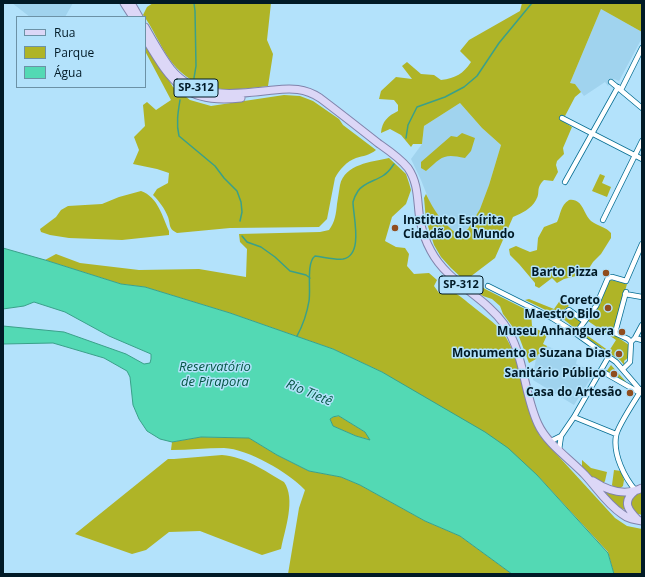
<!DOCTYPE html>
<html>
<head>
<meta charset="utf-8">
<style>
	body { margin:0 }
	#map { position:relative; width:645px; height:577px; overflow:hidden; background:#b3e2fb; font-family:"Open Sans",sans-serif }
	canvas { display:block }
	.frame { position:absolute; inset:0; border:4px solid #011a26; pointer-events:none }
	.legend { position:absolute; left:16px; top:16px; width:130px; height:72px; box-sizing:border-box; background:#b3e2fb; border:1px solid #6c92a6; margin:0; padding:5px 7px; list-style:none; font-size:12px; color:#011a26 }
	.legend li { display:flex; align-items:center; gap:8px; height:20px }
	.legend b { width:20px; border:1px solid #6c92a6 }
</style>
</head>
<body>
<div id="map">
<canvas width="645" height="577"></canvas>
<div class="frame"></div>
<ul class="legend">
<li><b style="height:5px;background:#dcd7f7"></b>Rua</li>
<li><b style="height:11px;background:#afb427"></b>Parque</li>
<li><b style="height:11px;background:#53d9b4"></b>Água</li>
</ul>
</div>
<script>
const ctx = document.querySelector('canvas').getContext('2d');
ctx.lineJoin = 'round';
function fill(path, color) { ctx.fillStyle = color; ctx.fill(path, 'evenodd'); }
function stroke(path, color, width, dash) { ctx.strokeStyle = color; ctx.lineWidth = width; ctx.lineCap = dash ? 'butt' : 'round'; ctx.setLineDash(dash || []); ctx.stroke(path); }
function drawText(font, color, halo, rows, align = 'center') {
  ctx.font = font + ' "Open Sans",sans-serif'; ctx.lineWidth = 3; ctx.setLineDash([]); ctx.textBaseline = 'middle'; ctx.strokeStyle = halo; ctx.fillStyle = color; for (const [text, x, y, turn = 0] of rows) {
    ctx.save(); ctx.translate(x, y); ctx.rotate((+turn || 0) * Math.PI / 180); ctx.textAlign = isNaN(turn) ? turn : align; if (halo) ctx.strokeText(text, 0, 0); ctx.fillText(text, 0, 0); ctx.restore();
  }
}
const built = new Path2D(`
	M12 3H73L65 17H30Z
	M601 9 642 32V38L619 81 614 79 608 86 605 82 584 96 575 84 570 83Z
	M460 103 482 128 501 145 489 185 480 209 468 229 457 234 443 223 431 205 421 180 411 159 422 144 424 126Z
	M547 346 577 359 576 364 595 372 574 405 533 380V374L536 359 538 354 542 356Z`);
const green = new Path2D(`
	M153 3H271L267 40 273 54 268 86C229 91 196 95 170 60 160 46 153 28 143 15L147 7Z
	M522 3H642V32L601 9 570 83 575 84 581 92 575 97 565 116 561 115 559 119 572 127 563 148 564 154 557 161 556 165 558 172 553 181 544 180C535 189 541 192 536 200 531 209 522 213 513 217L495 258 470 277 485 289 531 312 532 326 547 335 543 344 547 346 542 357 538 354 536 359 529 363 518 334 503 314 500 306 492 299 483 296 465 281 451 268 441 257 434 245 426 220 424 198 426 194C434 211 442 222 457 234L468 229 480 209 489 185 501 145 482 128 460 103 424 126 422 144H413L411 147 401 135 390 129 381 133C382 121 388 116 398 111V105L394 100 379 99 381 91 396 77 412 79 402 66 407 62 421 74 434 75 441 80C456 78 463 74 471 62L460 51 469 40 520 11Z
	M145 42 173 87 190 100 211 106 284 95 300 96 313 101 339 119 343 125 376 150C370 155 363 156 356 158 347 161 339 170 335 178L327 219 319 227 230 228 177 233C168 228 171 226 168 217 165 209 159 201 153 195L157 189 168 183 169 173 157 169 133 164 139 150 134 137 145 126 143 105 147 102 156 110 171 100 145 51Z
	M462 133 475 138 471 151 465 158C443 153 442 157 426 171L421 168V162L451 136 457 137Z
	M389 158 406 174 409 183 411 190 406 204 392 217 385 241 396 247 405 248 409 254 407 266 414 274 429 273 437 280 434 286 439 293C452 287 461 297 471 305 480 313 496 323 503 333 524 363 524 403 540 436L615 518 627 526 642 529V574H614L608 552 537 475 382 372 333 349 230 313 145 287 121 284 45 260 56 254 80 263 139 270 199 269 246 277 247 249 240 242 239 234 320 232 329 230C335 222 336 214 337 204 338 198 339 191 340 185 345 164 371 162 389 158Z
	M600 174 605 176 602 183 611 187 607 197 592 191Z
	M141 191C158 197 162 216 169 231V235L122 240 69 238 50 235 41 232 40 229 56 217 61 210 68 206 102 204 119 197Z
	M569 200C583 198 583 214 591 221 598 226 606 227 611 233V238L601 254 593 262 588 270 584 274 564 279 557 283 552 278 539 288 535 286V283L519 264 510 255 509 249 516 246 530 252 537 250 538 238 544 227 557 222C561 214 560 206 569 200Z
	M611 280 627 284 613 334 629 345V357L624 361 625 366 620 360 579 333C585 322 594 315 600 304 603 297 606 288 609 281ZM588 321 616 340 609 351 581 331Z
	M529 299 554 309 561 299 569 306 556 315 525 300Z
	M570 312 583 322 577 330 562 318Z
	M611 365 627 383 626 384 606 372Z
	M339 416 365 432 371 440 356 436 333 426 330 419 333 417Z
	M201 437 249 438 277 455 309 471 341 477 360 485 425 521 460 536 512 574H288L299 508 305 490C288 472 248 449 224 448 206 448 189 450 171 450L172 442Z
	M222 455C246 457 263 470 284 482 296 499 285 529 281 549L262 555 200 531 169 532 146 550 132 554 75 534 168 459H174Z
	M582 460 591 468 607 472 605 481 603 484 596 481 582 467Z
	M614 470 621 471 624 480 623 486 619 489 614 488 612 485Z
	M607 492 627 495 626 510C617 508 611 500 606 493Z
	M642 492V515L635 513 632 511 630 500 635 494Z`);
const water = new Path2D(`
	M3 248 45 260 121 284 145 287 230 313 333 349 382 372 485 432 508 448 537 475 608 553 614 574H512L460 536 425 521 360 485 341 477 309 471 277 455 249 438 201 437 172 442 160 439 147 431 139 419 133 405 130 377 127 371 104 358 53 343 3 344V326L64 332 126 354 144 364 150 363 151 359V354L109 336 65 312 34 302 24 306 3 309ZM339 416 365 432 370 440 356 436 333 426 330 419 333 417Z`);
const stream = new Path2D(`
	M194 78 196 66 195 11 194 3
	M180 100C178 112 176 124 179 136L215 166 224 178 237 191 241 202 242 212 240 221
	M406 138 408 125 417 107 445 97 464 87 477 76 499 43 532 3
	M242 236 247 242 261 247 275 257 290 271 306 275 310 278
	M297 336C303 325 307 313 309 301 311 289 306 263 315 256 324 257 335 260 343 259 364 255 353 216 353 202 354 198 356 194 358 191 364 182 376 181 384 175 389 172 391 168 394 164`);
const street = new Path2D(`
	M611 82 642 108
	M621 90 642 48
	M562 118 642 159
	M565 182 618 87
	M603 220 642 141
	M488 286 552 318 568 328 616 362 641 391
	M625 294 642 297
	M556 320 569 310 584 321
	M576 333 596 306 608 278 612 277 626 281 642 244
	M635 338 642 340
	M631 342 635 338 642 325
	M623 369 630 362 631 342 628 339 615 333 626 292
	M605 373 640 393
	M574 417 616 434
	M551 441 561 436 574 417 609 356
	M559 450 561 436
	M636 491C624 477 613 454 616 436 617 427 636 399 642 389`);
const primary = new Path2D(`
	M124 3 133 17
	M131 3 139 17
	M145 27C153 41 161 56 171 69 197 101 237 94 274 90 291 88 305 88 320 98 340 113 359 128 378 143 388 150 400 158 408 168 419 184 417 202 420 220 422 231 426 242 431 251 448 283 484 296 504 324 525 354 523 392 538 424 547 444 570 459 585 475 597 488 607 504 622 514 628 519 635 520 642 521
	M145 38C171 81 184 105 241 98
	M593 481C608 491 626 496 642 488
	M635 491C621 502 629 511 638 520`);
const markers = [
	[395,228,4,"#904d1e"],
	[606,273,4,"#904d1e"],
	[608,308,4,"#904d1e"],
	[622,332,4,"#904d1e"],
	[619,354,4,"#904d1e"],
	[614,374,4,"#904d1e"],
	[630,393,4,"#904d1e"]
];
const shields = [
	[196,88,44],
	[461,285,44]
];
const shieldNames = [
	["SP-312",196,88],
	["SP-312",461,285]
];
const poiNames = [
	["Instituto Espírita",403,221,"left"],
	["Cidadão do Mundo",403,235,"left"],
	["Barto Pizza",598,273],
	["Coreto",600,301],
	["Maestro Bilo",600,315],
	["Museu Anhanguera",614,332],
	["Monumento a Suzana Dias",611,354],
	["Sanitário Público",606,374],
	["Casa do Artesão",622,393]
];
const waterNames = [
	["Reservatório",215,367],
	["de Pirapora",215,382],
	["Rio Tietê",309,393,23]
];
fill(built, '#a0d3ee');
fill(green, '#afb427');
fill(water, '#53d9b4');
stroke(water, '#3aa089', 1);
stroke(stream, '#3aa089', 1.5);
stroke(street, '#056d92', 6);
stroke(primary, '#8083ab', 9);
stroke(street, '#fff', 4.5);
stroke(primary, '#dcd7f7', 7);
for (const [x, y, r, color] of markers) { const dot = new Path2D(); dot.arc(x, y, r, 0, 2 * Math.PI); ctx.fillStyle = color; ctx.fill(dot); stroke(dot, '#b3e2fb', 1.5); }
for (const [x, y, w] of shields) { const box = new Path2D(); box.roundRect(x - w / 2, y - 9, w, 18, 3); ctx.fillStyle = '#b3e2fb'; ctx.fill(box); stroke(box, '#011a26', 1); }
drawText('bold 11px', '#011a26', null, shieldNames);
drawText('bold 12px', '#011a26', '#b3e2fb', poiNames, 'right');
drawText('italic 13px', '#065644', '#b3e2fb', waterNames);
</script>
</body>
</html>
